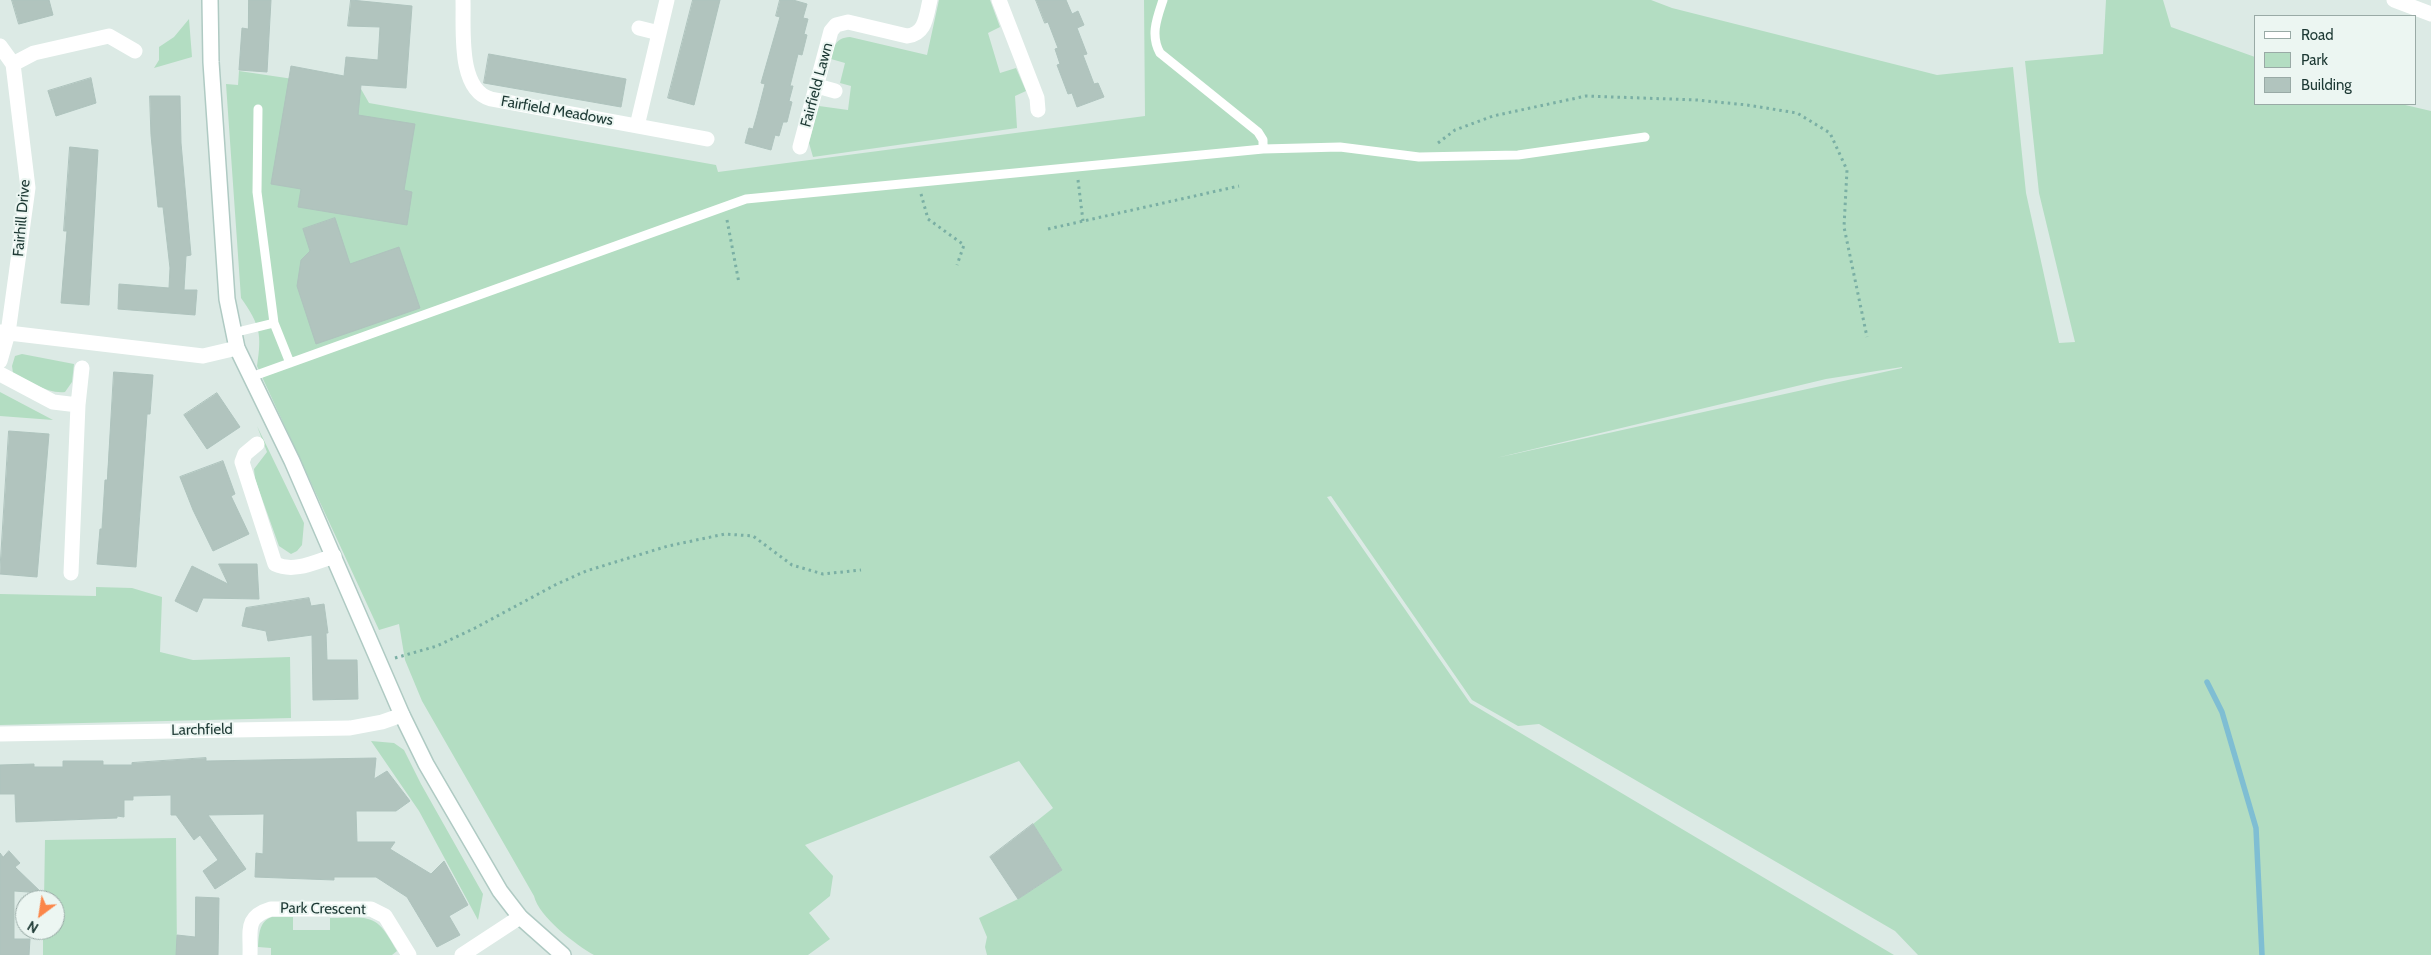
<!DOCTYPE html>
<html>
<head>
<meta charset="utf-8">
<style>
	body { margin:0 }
	#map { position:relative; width:2431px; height:955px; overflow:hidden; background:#dceae5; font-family:Cabin,sans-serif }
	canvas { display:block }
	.legend { position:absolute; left:2254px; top:15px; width:162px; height:90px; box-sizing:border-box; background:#ecf6f2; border:1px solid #99aaa6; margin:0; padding:6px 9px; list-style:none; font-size:15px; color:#1d3934 }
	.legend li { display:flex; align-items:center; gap:10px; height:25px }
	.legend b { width:25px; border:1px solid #99aaa6 }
	.north { position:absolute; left:15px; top:890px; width:50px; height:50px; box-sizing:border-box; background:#ecf6f2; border:1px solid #99aaa6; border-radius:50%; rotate:211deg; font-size:14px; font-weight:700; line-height:20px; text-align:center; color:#1d3934 }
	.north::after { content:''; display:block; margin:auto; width:18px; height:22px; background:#fb8649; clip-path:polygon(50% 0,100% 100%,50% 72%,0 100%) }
</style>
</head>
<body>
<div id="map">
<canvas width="2431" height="955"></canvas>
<ul class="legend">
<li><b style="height:6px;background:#fff"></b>Road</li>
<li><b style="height:14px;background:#b3ddc2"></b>Park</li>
<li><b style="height:14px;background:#b1c4be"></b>Building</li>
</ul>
<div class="north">N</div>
</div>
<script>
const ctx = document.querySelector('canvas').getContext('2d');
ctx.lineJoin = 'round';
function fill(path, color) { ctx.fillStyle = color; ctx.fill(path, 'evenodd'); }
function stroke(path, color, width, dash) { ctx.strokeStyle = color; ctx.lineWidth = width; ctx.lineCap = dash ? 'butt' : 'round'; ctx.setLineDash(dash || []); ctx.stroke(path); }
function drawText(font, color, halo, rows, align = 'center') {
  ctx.font = font + ' Cabin,sans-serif'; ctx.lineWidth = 4; ctx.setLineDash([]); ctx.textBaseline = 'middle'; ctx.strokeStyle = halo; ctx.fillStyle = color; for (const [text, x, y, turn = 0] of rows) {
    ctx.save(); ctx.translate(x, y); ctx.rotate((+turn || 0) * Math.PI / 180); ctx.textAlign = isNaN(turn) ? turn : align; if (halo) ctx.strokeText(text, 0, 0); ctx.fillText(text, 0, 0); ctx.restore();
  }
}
const green = new Path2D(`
	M939 0H990L1000 27 988 33 1000 73 1016 68 1026 91 1015 96 1017 128 813 157 809 143 819 106 848 110 851 86 840 83 845 63 831 59C834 46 835 38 850 37L927 55Z
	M1144 0H1651L1672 8 1937 75 2013 67 2026 193 2059 343 2075 342 2039 193 2025 61 2103 54 2106 0H2163L2171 27 2255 57V104H2401L2431 111V955H1918L1895 931 1539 724 1518 726 1472 700 1331 496 1327 497 1470 703 1894 955H987L985 947 987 937 979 918 1018 899 1062 870 1033 824 1053 808 1019 761 805 845 833 876 830 896 809 913 830 939 808 955H594C576 945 539 917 534 896L422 701 405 660 399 624 379 630 257 366C262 334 260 325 241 298L226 84 238 85 239 71 361 89 369 103 716 165 718 172 1145 116ZM1902 367V368L1496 458 1826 379Z
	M189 19 192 57 154 68 159 60V47L174 37Z
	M22 354 74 364 72 382 65 392C47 394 29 381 13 373L12 366 15 356Z
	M0 392 53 420 0 416Z
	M257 426 304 523 302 545 297 551 291 554 279 546 255 479 254 469 267 452Z
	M96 587 132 588 162 597 160 652 193 660 290 657 291 718 0 725V594L96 596Z
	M371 741 394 743 404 750 421 784 483 894 478 920 419 811Z
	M176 838 177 955H43V930H55V900H44L45 840Z
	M272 917H293V930H330V918C372 917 376 913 397 951L392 955H271V948L258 947C259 935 259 921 272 917Z`);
const stream = new Path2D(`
	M2207 682 2222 712 2256 828 2262 955`);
const building = new Path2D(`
	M12 0H49L53 15 19 24Z
	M249 0H271L267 72 239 70 242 28 248 29Z
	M351 0 412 6 406 88 361 85 358 115 415 124 404 190 412 192 407 225 298 207 301 189 271 184 291 66 344 76 346 57 378 60 380 27 348 26Z
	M693 0H720L694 105 668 98Z
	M780 0H793L807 4 803 18 808 19 804 34 807 35 802 55 798 54 790 86H793L789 101 792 102 787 122H783L779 136 775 135 771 150 745 143 749 128 753 129 757 115 765 84 761 83 780 17 776 16Z
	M1036 0H1066L1072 14 1078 11 1084 25 1077 28 1087 54 1083 55 1094 84 1098 83 1104 97 1077 107 1072 93 1068 94 1057 65 1060 64 1055 49 1058 48 1048 22 1045 23Z
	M489 54 626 79 621 107 484 83Z
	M91 78 96 103 56 116 48 91Z
	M150 96H180L181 143 191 255 186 256 184 290H197L195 315 118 309 119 284 169 288 170 268 163 207H158L151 135Z
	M70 147 98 150 89 305 61 303 67 231H64Z
	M335 218 350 264 399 247 420 308 316 344 297 286 301 260 310 251 303 229Z
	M114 372 153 375 150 414H147L136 567 97 564 100 529H102L105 480H107Z
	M217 393 240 427 207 449 184 415Z
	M9 431 49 434 37 577 0 574Z
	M223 461 235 494 231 496 249 534 213 551 193 510 180 477Z
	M219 564H257L259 599 203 598 197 612 175 601 192 566 228 584Z
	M309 598 311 606 324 604 328 633H326L327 660H357L358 699 313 700 312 635 268 641 266 631 242 626 246 608Z
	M206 758V761L376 758 374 779 387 771 410 801 396 811H356L357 842H395L390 849 431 874 444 861 468 905 449 916 460 935 437 947 407 897 376 877H334V880L255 877 256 853 263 854 264 814 208 815 246 869 215 889 203 871 218 860 200 835 194 840 176 815H171V795L133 796V800H124V817L117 816V818L16 822 15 794H0V765L34 764V767H63V761H103V765H132V763Z
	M1033 824 1062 870 1018 899 990 857Z
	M9 851 20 863 15 867 42 893 14 891V939H30L29 955H0V853L3 857Z
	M196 897 219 898 218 955H176L177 935 195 937Z`);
const path = new Path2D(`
	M1438 143 1455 130 1493 116 1586 96 1697 100 1747 105 1797 113 1830 133 1847 170 1844 227 1867 337
	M1078 180 1083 221
	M921 194 928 219 964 245 957 265
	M727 220 739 283
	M1048 229 1239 186
	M395 658 437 646 475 628 555 585 586 571 668 546 725 534 753 536 792 565 823 574 861 570`);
const lane = new Path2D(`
	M1163 0C1157 18 1150 35 1160 53L1258 132 1263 140V149
	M258 109 257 192 274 323 290 363
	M233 333 274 323
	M251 377 746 199 1263 149 1340 147 1419 157 1518 155 1645 137`);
const street = new Path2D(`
	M463 0C464 27 457 90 491 99L637 126 667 0
	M999 0 1037 98 1038 110
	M2394 0 2431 14
	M639 28 659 33
	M0 46 13 64 28 188 8 333 0 361
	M13 64 34 53 109 36 135 51
	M817 86 835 91
	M637 126 707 139
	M800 147 831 31 836 25 848 22 907 36C926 34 926 16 930 0
	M0 332 203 356 237 348
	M0 374 53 402 78 405
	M257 444 245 454 242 462 275 564C294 573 315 562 334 556
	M71 573 78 405 82 368
	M0 734 350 728 382 722 402 715
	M250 955C251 931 244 917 271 909H371L385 916 409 955
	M462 955 520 917`);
const secondary = new Path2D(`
	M210 0 211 62 227 299 237 348 292 461 402 715 426 764 500 891 520 917 563 955`);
const streetNames = [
	["Fairfield Lawn",817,85,-75],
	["Fairfield Meadows",557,111,10],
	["Fairhill Drive",22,218,-85],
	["Larchfield",202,730,-1],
	["Park Crescent",323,909,1]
];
fill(green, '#b3ddc2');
stroke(stream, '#7fbed3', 5.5);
fill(building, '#b1c4be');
stroke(building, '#aec3bd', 1);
stroke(secondary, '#afcac3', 18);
stroke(path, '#7aafa4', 3, [2.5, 4]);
stroke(lane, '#fff', 9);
stroke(street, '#fff', 15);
stroke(secondary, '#fff', 15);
drawText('15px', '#1d3934', '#ecf6f2', streetNames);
</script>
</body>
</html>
